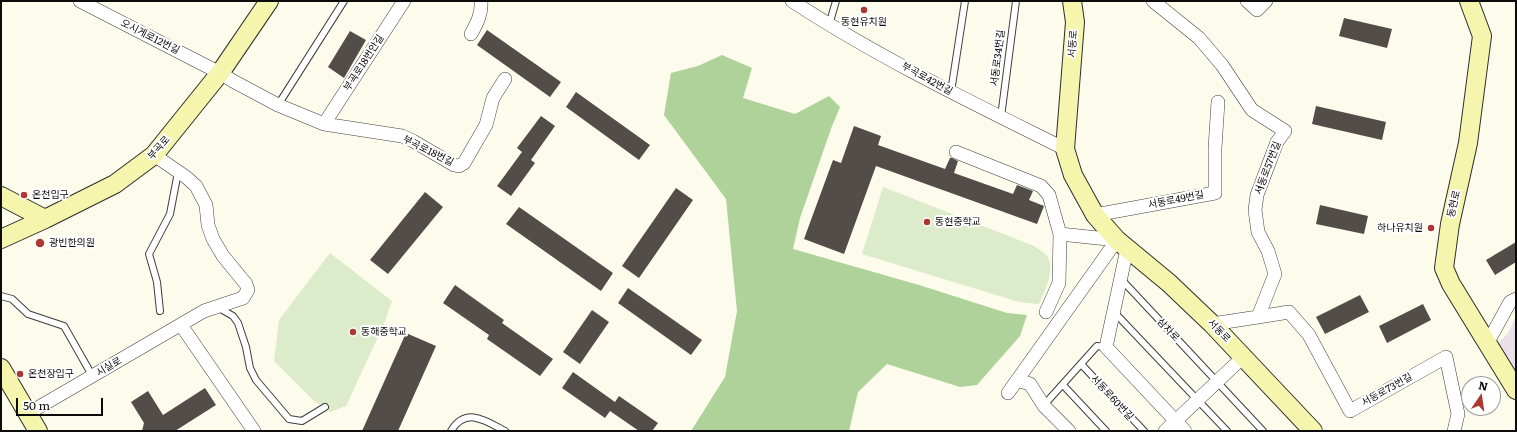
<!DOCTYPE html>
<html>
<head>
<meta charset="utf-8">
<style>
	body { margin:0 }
	#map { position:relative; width:1517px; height:432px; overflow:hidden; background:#fdfbeb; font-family:Literata,serif }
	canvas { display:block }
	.frame { position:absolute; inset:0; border:2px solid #0b0b0b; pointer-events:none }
	.north { position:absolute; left:1461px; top:376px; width:40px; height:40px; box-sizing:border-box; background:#fff; border:1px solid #9d9d9d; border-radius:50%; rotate:13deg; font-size:11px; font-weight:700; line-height:16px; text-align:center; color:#0b0b0b }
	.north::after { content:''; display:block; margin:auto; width:14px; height:18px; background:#ab3833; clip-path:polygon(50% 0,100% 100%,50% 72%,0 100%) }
	.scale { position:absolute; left:16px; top:398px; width:87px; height:18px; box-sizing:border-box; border:2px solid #0b0b0b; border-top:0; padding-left:5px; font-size:12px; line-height:14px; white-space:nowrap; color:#0b0b0b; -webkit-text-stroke:3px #fff; paint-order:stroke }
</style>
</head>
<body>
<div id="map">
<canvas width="1517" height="432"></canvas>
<div class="frame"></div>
<div class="north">N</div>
<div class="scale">50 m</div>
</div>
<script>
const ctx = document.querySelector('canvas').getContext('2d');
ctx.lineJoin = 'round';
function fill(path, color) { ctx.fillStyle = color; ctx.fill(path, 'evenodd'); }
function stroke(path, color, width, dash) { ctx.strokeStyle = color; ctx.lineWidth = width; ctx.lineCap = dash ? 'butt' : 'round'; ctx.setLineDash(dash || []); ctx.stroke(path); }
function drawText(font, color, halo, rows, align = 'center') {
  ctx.font = font + ' Literata,"Noto Sans KR",serif'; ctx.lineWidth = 4; ctx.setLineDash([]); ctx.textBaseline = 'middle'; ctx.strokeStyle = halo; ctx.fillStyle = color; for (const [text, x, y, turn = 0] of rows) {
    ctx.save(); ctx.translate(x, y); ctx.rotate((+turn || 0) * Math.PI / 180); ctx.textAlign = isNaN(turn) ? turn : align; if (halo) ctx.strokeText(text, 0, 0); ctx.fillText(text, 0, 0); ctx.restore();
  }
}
const industrial = new Path2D(`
	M1516 317V372L1498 343 1508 333Z`);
const forest = new Path2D(`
	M722 55 752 68 743 98 795 114 829 96 840 107 832 126 800 218 793 249 919 285 1007 313 1027 315 1020 336 977 385 960 387 887 364 858 392 849 431H691L725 377 737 311 726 199 664 115 671 73 698 66Z`);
const pitch = new Path2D(`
	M883 187 1034 246C1038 249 1044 252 1047 256 1056 267 1045 292 1039 304L1019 302 862 254Z
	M330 253 392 301 384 324 346 406 330 412 313 400 274 361 279 320Z`);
const building = new Path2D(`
	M1344 18 1392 29 1387 48 1339 36Z
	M487 30 561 82 550 97 477 45Z
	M350 31 366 40 344 78 328 67Z
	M576 92 650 145 639 160 566 107Z
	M1316 106 1386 122 1382 140 1312 124Z
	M541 116 555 126 531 160 535 163 511 196 497 186 522 152 517 148Z
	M854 126 881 136 878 145 945 169 950 158H952L958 161 954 173 1013 194 1017 185 1033 191 1029 200 1044 206 1037 224 876 166 844 254 804 239 833 160 841 163Z
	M676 188 693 200 639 278 622 266Z
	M425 192 443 207 388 274 370 260Z
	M1320 205 1368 216 1364 234 1316 224Z
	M519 207 613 273 601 291 506 224Z
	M1516 242V262L1495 275 1486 260Z
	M455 285 504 320 502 323 553 359 540 376 487 339 489 335 443 303Z
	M628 288 702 340 691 355 618 303Z
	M1360 295 1369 312 1325 334 1316 317Z
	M1423 304 1431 320 1387 343 1379 326Z
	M592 310 609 322 580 364 563 352Z
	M406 333 436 346 398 431H362Z
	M573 372 615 402 619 396 658 423 652 431H639L610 411 605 418 562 388Z
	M205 388 216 405 175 431H142L144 423 131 402 148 391 163 415Z`);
const lane = new Path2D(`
	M829 25 836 1
	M951 92 965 1
	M278 105 344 1
	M1001 117 1016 1
	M1121 279 1263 431
	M1 296 12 299 28 314 64 326 93 377
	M219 308 233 316 238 323 246 347 250 368 256 380 289 419 302 421 325 407
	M160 311 157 282 149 254 170 214 178 172
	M1114 312 1227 431
	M1081 364 1144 431
	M1063 385 1106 431
	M1044 405 1097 346 1106 347
	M451 431C466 406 486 421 505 431`);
const street = new Path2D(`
	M80 1 220 73 233 81 278 105 324 124 402 136 413 141 454 165 459 166 464 163 486 125 493 98 505 79
	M792 1C879 58 973 103 1065 149
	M1153 1 1199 38 1222 65 1252 110 1285 131 1277 142 1257 195 1255 210 1258 232 1268 251 1275 274 1258 317 1212 324
	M1247 1 1257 10 1266 1
	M471 34C477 23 482 14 481 1
	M324 124 404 1
	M956 152 1041 186 1049 195 1060 234 1117 240 1008 393
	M1095 215 1215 193V148L1218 102
	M1127 249 1106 347 1185 431
	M1046 312 1059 283 1060 234
	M1258 317 1289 312 1309 335 1350 411 1446 357 1458 414 1454 431
	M181 325 254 431
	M1487 344 1510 302 1516 299
	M1017 380 1030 384 1044 406 1069 431
	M27 414 204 311 243 298 248 290 246 284 223 256 213 239 208 225 206 205 196 186 186 177 154 155
	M1165 431 1243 357`);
const secondary = new Path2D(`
	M1072 1 1075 22 1065 149 1073 175 1095 215 1117 240 1169 283 1212 324 1313 431
	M1469 1 1482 36 1468 143 1450 224 1444 268 1451 284 1516 390
	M1 196 45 219
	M1 239 45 219 115 184 154 155 220 73 269 1
	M1 368 38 431`);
const markers = [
	[864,10,4,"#ab3833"],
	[24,195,4,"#ab3833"],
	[927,222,4,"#ab3833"],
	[1431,228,4,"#ab3833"],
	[40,243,5,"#ab3833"],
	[353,332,4,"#ab3833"],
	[20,374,4,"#ab3833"]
];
const poiNames = [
	["동현유치원",864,22,"center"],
	["온천입구",32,195],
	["동현중학교",935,222],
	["하나유치원",1423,228,"right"],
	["광빈한의원",49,243],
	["동해중학교",361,332],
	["온천장입구",28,374]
];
const streetNames = [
	["오시게로12번길",150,37,27],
	["서동로",1073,44,-86],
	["서동로34번길",998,58,-83],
	["부곡로18번안길",364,63,-57],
	["부곡로42번길",927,79,29],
	["부곡로",159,148,-48],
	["부곡로18번길",428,151,27],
	["서동로57번길",1268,168,-69],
	["서동로49번길",1176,200,-11],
	["동현로",1454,204,-77],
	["삼차로",1168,330,47],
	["서동로",1219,331,46],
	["시실로",109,367,-31],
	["서동로73번길",1387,390,-29],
	["서동로60번길",1112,398,47]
];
fill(industrial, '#e9e0e9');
fill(forest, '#aed29a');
fill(pitch, '#dcebc9');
fill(building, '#524d48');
stroke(lane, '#3e3e3e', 8);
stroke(street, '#3e3e3e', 14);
stroke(secondary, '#2d2d2d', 20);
stroke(lane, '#fff', 6);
stroke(street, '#fff', 13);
stroke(secondary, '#f6f5ad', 18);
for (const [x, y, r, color] of markers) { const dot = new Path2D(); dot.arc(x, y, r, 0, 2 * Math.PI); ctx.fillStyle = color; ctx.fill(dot); stroke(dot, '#fff', 1.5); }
drawText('10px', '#0b0b0b', '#fff', poiNames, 'left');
drawText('10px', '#0b0b0b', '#fff', streetNames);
</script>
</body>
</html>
